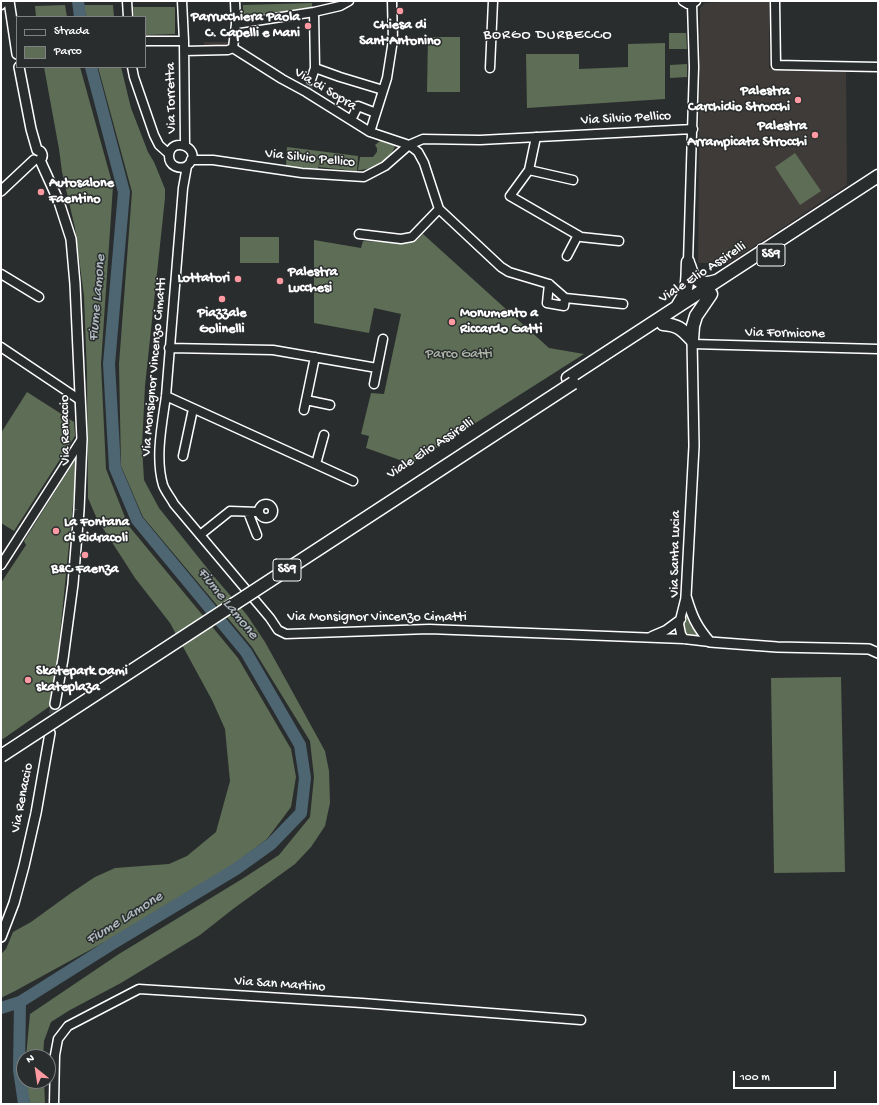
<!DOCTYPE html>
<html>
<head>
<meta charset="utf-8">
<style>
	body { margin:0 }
	#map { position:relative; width:879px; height:1105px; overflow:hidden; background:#2a2d2e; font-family:"Gochi Hand",sans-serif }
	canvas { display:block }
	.frame { position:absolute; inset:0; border:2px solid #fff; pointer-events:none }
	.legend { position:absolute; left:16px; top:16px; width:130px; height:52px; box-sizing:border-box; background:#2a2d2e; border:1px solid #7f8182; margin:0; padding:5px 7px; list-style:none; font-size:12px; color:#fff }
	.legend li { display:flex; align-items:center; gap:8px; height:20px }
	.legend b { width:20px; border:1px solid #7f8182 }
	.north { position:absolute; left:16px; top:1049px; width:40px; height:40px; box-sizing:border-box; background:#2a2d2e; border:1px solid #7f8182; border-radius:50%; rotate:330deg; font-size:11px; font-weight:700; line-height:16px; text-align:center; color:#fff }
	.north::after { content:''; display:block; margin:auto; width:14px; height:18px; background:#ff9aa2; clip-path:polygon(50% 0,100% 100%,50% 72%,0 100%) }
	.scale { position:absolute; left:733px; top:1071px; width:103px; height:18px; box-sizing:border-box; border:2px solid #fff; border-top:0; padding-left:5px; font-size:12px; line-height:14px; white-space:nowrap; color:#fff; -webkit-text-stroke:3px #2a2d2e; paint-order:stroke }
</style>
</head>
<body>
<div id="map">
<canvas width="879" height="1105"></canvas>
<div class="frame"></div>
<ul class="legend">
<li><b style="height:5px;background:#2a2d2e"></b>Strada</li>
<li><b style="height:11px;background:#5e6d55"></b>Parco</li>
</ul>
<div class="north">N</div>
<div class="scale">100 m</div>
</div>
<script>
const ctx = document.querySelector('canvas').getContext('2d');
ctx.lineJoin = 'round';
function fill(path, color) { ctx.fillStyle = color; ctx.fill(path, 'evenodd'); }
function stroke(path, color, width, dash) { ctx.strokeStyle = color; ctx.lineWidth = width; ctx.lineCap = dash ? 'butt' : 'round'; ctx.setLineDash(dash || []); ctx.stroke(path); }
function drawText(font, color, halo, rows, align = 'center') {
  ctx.font = font + ' "Gochi Hand",sans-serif'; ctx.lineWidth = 3; ctx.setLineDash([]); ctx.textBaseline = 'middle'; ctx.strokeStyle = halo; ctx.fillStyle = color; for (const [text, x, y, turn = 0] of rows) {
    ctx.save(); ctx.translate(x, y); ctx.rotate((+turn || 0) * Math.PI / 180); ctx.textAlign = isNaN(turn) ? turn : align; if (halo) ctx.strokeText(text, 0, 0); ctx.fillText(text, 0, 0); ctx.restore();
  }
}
const built = new Path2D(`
	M738 1H769V68L846 71 847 185 729 263H698L700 8 705 3Z
	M204 42H229V47L204 48Z`);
const green = new Path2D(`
	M312 3V7L243 18V5Z
	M65 5 67 17H36L35 6Z
	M84 5H113L114 17H86Z
	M133 7H175V34L145 35V17H134Z
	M669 33H686L687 49H669Z
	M428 37H460V92H427Z
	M665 43V99L527 108 526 54H579V69L628 67V44Z
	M687 64V77L670 78V65Z
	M44 67H80L113 186 101 364 106 469 128 525 238 658 291 749 296 777 291 807 267 839 233 865 110 939 15 991 1 998V954L6 949 13 932 31 922 71 893 95 877 115 868 169 864 187 856 216 832 230 781 225 729 212 700 170 623 135 578 97 519 88 498 87 375 84 296 75 228 62 172 59 149Z
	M98 67H121L131 108 148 152 154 162 165 189V198L145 386 142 446 144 480 159 508 211 573 247 615 265 642 286 680 325 751 329 771 330 803 325 826 311 847 295 864 233 909 200 935 121 983 70 1010 51 1022 44 1041 43 1057H26L30 1014 119 954 242 879 279 855 310 817 314 777 310 741 252 647 143 517 121 466 119 364 132 192Z
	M380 141 395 146C391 160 372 170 358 170L360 157H373L377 152V148L375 145Z
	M287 147 358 156 357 171 319 167 320 160 318 169 286 166Z
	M795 153 821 191 800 205 775 167Z
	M423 234 549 348 584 354 411 464 366 448 369 436 361 434 371 393 384 394 401 314 374 308 369 333 314 323V240L361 248 363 241 408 243 417 240Z
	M240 237H279V263H240Z
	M27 392 74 422 75 436 14 531 1 523V433Z
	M75 460 77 464 53 704 3 739 1 738V583L26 545 24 541Z
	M684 613H687L691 626 698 636 685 635 682 622Z
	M841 677 845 872 774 873 771 678Z
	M26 1081H44L45 1104H30Z`);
const river = new Path2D(`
	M78 1 80 17
	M20 1002 19 1070 24 1104
	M1 1008 20 1002 112 944 236 869 271 844 301 813 305 778 300 745 246 652 137 520 115 468 109 364 124 192 91 67`);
const minorTunnel = new Path2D(`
	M308 89 311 80`);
const tertiaryTunnel = new Path2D(`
	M51 727 55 704`);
const minor = new Path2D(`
	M127 1 128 17
	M182 1 184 41 185 145
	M683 1 688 4H692L696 1
	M775 1 776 65 878 67
	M1 5 5 1
	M236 24 314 12 340 6 349 1
	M145 41H184
	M233 48 282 79 306 92 370 132 409 145 413 148 418 152 424 163 439 209 501 267 509 272 549 284 565 298 564 306 547 303 549 284
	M233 48 236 24 235 1
	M184 51 228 50 233 48
	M132 67 134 77 154 135 159 145 169 154
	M315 68 340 77 383 90
	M490 68 493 1
	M311 80 315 68 314 12
	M351 120 358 106 376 113
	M370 132 387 78 393 40 392 1
	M536 137 529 170 510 196 581 237 619 241
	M191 160H213L302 173 364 177 385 166 409 145 423 139 480 140 693 129
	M187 166C179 170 169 166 169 156 170 134 206 149 187 166L183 188 166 396C162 424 155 458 163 485 165 491 171 498 174 504L270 618 278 630 286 634 429 629 684 639 710 642
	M529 170 573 180
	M359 234 401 239 412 237 439 209
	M567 256 578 235
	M688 262 694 67 692 4
	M1 274 39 297
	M565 298 623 304
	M692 344 878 349
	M1 347 80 400
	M169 348 273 350 377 368
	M374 384 383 339
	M166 396 353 481
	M306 400 330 405
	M304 410 315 357
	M183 456 193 409
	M316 464 324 435
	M259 511a7 7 0 1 1 14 0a7 7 0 1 1-14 0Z
	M248 512 257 535
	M200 535 230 511 258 512
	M1 565 82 439
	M652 636 666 630 681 619
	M684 639 681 634 679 624 686 596
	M54 1104 55 1055 58 1039 68 1026 139 989 362 1003 581 1020`);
const tertiary = new Path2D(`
	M9 1 17 54
	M19 67 31 129 37 150C42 151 44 156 40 160L59 202 71 239 75 284 82 439 79 510 73 584 63 659 55 704
	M1 191 34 160
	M692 340 694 446 686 596C692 616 696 626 710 642L777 647 869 649 878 653
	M1 937 14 903 24 866 36 813 50 733`);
const primary = new Path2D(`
	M689 265C691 273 696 283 706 283 709 283 713 282 716 281
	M678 305C689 290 687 280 688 262
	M663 324C678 325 682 329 692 340
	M692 340 693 326 696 316 711 294
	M568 378 878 176`);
const primaryBridge = new Path2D(`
	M1 756 573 383`);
const markers = [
	[400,11,4,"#ff9aa2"],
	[308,26,4,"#ff9aa2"],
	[798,100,4,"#ff9aa2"],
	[815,135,4,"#ff9aa2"],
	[41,192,4,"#ff9aa2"],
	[238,279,4,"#ff9aa2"],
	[280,281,4,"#ff9aa2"],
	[222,299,4,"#ff9aa2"],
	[452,322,4,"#ff9aa2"],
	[56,531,4,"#ff9aa2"],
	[85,555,4,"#ff9aa2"],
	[28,680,4,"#ff9aa2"]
];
const shields = [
	[771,255,28],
	[287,570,28]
];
const shieldNames = [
	["SS9",771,255],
	["SS9",287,570]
];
const poiNames = [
	["Parrucchiera Paola",300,18,"right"],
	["C. Capelli e Mani",300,34,"right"],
	["Chiesa di",400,26,"center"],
	["Sant'Antonino",400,42,"center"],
	["Palestra",790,92,"right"],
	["Carchidio Strocchi",790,108,"right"],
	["Palestra",807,127,"right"],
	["Arrampicata Strocchi",807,143,"right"],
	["Autosalone",49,184],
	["Faentino",49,200],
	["Palestra",288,273],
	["Lucchesi",288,289],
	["Lottatori",230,279,"right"],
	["Piazzale",222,314,"center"],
	["Golinelli",222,330,"center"],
	["Monumento a",460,314],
	["Riccardo Gatti",460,330],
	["La Fontana",64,523],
	["di Ridracoli",64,539],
	["B&C Faenza",85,570,"center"],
	["Skatepark Oami",36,672],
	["skateplaza",36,688]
];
const streetNames = [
	["Via di Sopra",325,90,31],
	["Via Torretta",172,98,-91],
	["Via Silvio Pellico",626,119,-3],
	["Via Silvio Pellico",310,159,6],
	["Viale Elio Assirelli",703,273,-33],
	["Via Formicone",785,334,1],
	["Via Monsignor Vincenzo Cimatti",155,367,-85],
	["Via Renaccio",66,430,-91],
	["Viale Elio Assirelli",431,449,-33],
	["Via Santa Lucia",676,554,-89],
	["Via Monsignor Vincenzo Cimatti",377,618],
	["Via Renaccio",23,798,-79],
	["Via San Martino",280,985,4]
];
const parkNames = [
	["Parco Gatti",459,355]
];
const neighbourhoodNames = [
	["BORGO DURBECCO",548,36]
];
const waterNames = [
	["Fiume Lamone",98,298,-85],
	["Fiume Lamone",227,604,51],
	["Fiume Lamone",125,919,-32]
];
fill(built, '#3e3b39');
fill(green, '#5e6d55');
stroke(river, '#4d6672', 12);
stroke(minorTunnel, '#3f4243', 8, [8, 4]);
stroke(tertiaryTunnel, '#3f4243', 9, [9, 4.5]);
stroke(minor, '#fff', 11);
stroke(tertiary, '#fff', 12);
stroke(primary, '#fff', 15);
stroke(minor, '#2a2d2e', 8);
stroke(tertiary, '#2a2d2e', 9);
stroke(primary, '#2a2d2e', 12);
stroke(primaryBridge, '#fff', 15, []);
stroke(primaryBridge, '#2a2d2e', 12);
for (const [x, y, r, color] of markers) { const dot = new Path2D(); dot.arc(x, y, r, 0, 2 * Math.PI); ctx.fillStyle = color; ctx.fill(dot); stroke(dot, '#2a2d2e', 1.5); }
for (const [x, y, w] of shields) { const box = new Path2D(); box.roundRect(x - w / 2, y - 11, w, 22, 3); ctx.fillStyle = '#2a2d2e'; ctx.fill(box); stroke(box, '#fff', 1); }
drawText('bold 13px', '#fff', null, shieldNames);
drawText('bold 14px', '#fff', '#2a2d2e', poiNames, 'left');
drawText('14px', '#fff', '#2a2d2e', streetNames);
drawText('14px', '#aeb6aa', '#2a2d2e', parkNames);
ctx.letterSpacing = '1px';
drawText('15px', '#fff', '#2a2d2e', neighbourhoodNames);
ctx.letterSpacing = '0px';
drawText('italic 15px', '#afbac0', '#2a2d2e', waterNames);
</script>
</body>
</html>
